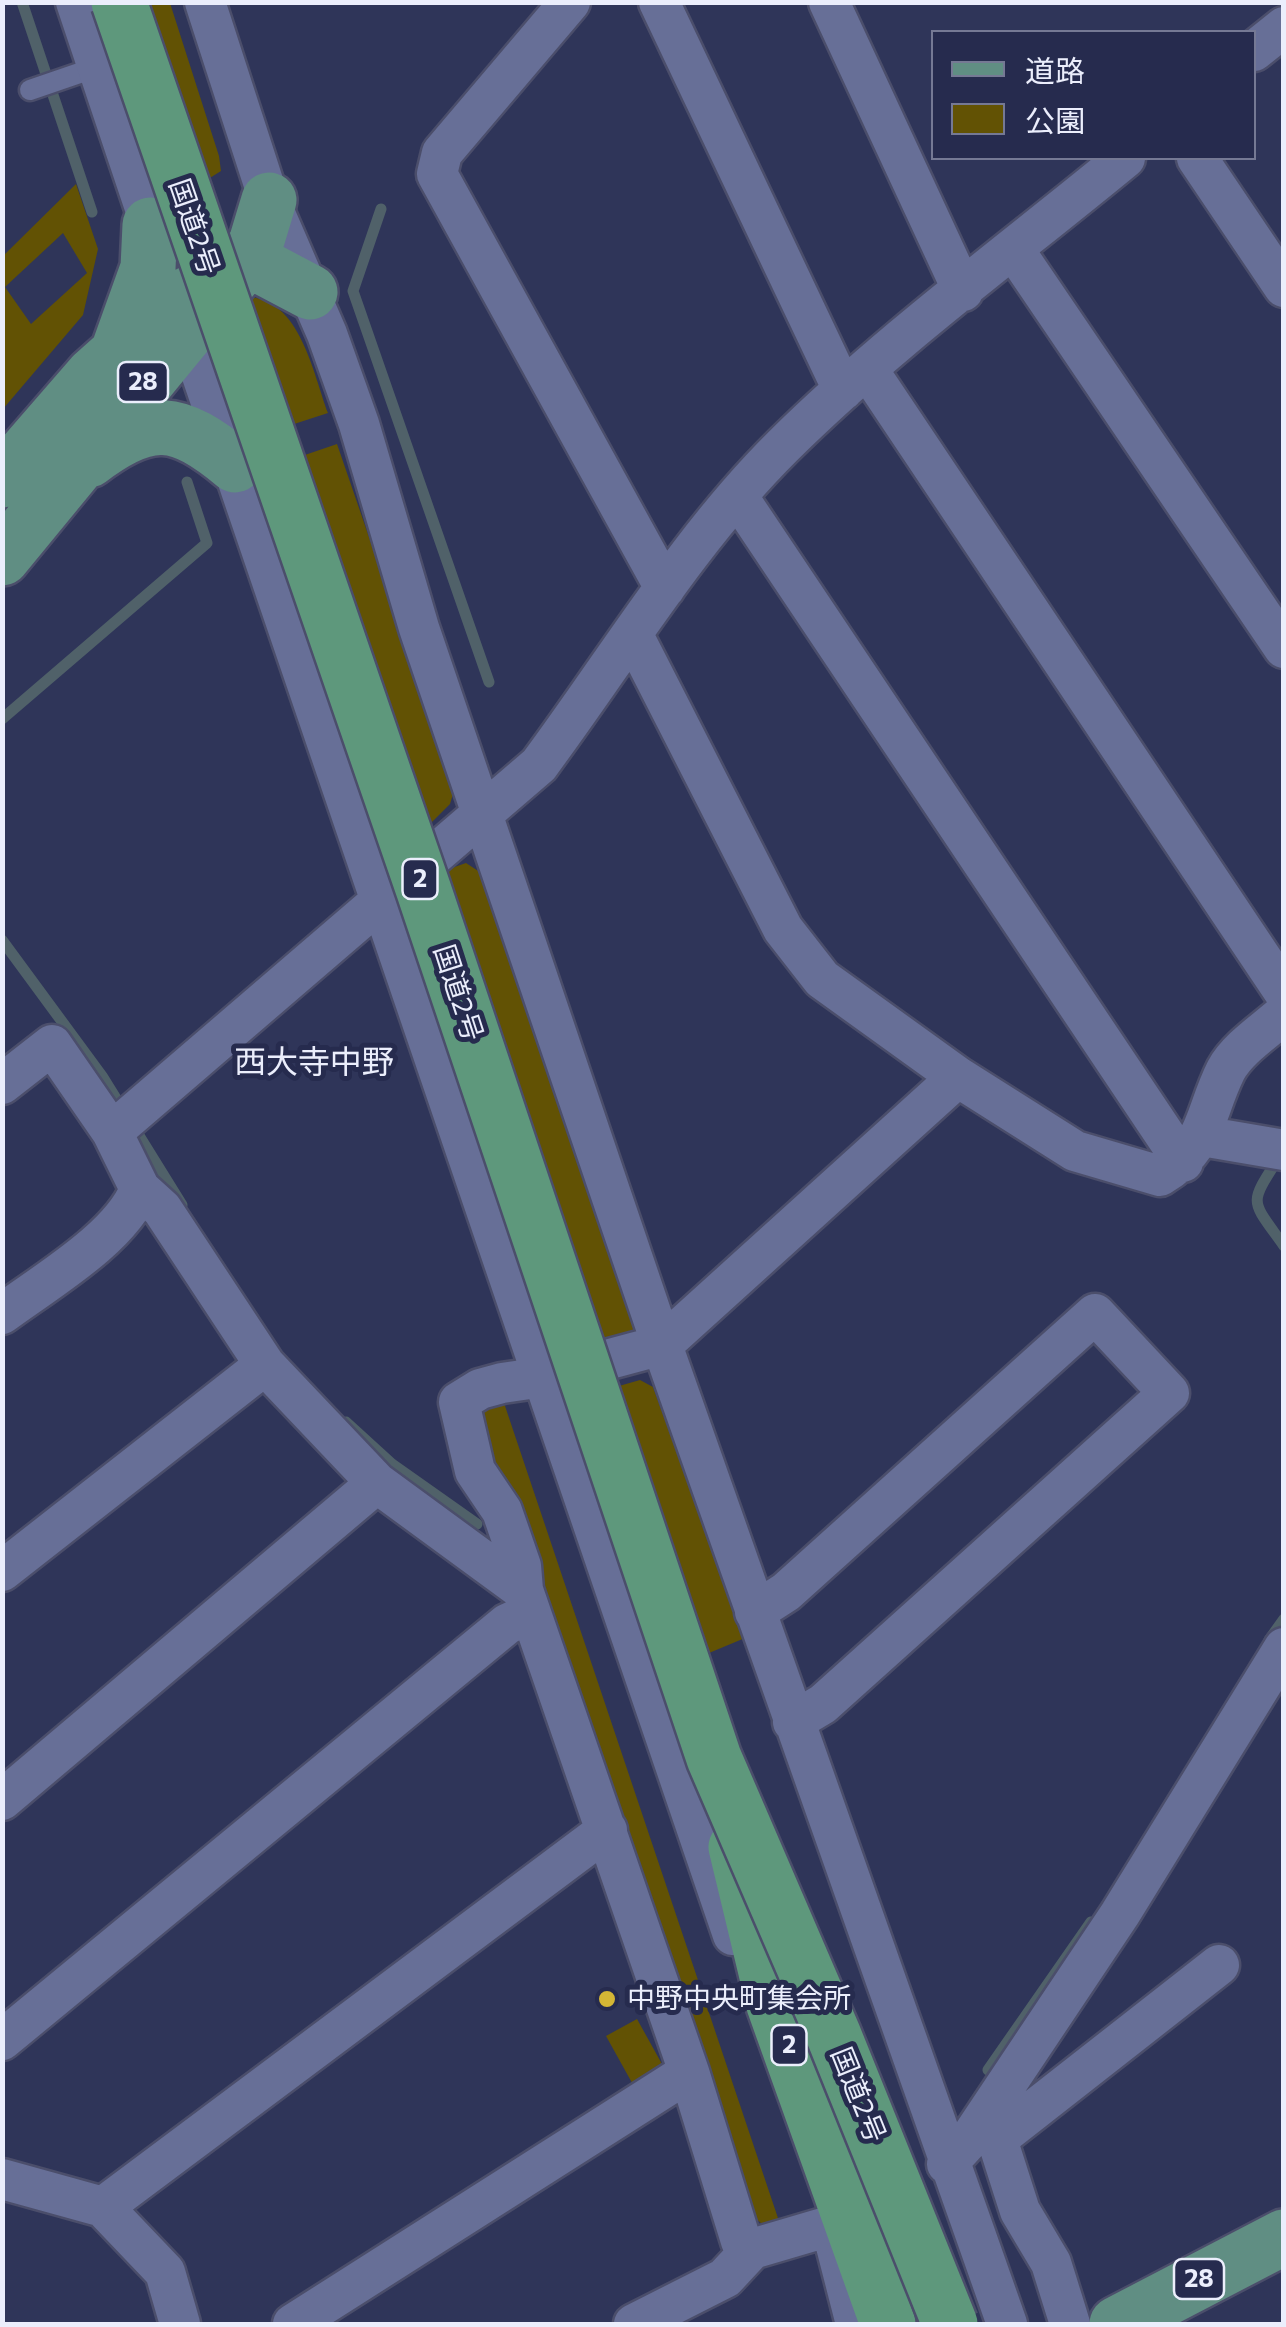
<!DOCTYPE html>
<html>
<head>
<meta charset="utf-8">
<style>
	body { margin:0 }
	#map { position:relative; width:1286px; height:2327px; overflow:hidden; background:#2f3559; font-family:Commissioner,"Noto Sans JP",sans-serif }
	canvas { display:block }
	.frame { position:absolute; inset:0; border:5px solid #ebeefc; pointer-events:none }
	.legend { position:absolute; left:931px; top:30px; width:325px; height:130px; box-sizing:border-box; background:#262b4e; border:2px solid #757994; margin:0; padding:12px 18px; list-style:none; font-size:30px; color:#ebeefc }
	.legend li { display:flex; align-items:center; gap:20px; height:50px }
	.legend b { width:50px; border:2px solid #757994 }
</style>
</head>
<body>
<div id="map">
<canvas width="1286" height="2327"></canvas>
<div class="frame"></div>
<ul class="legend">
<li><b style="height:12px;background:#608e83"></b>道路</li>
<li><b style="height:28px;background:#625204"></b>公園</li>
</ul>
</div>
<script>
const ctx = document.querySelector('canvas').getContext('2d');
ctx.lineJoin = 'round';
function fill(path, color) { ctx.fillStyle = color; ctx.fill(path, 'evenodd'); }
function stroke(path, color, width, dash) { ctx.strokeStyle = color; ctx.lineWidth = width; ctx.lineCap = dash ? 'butt' : 'round'; ctx.setLineDash(dash || []); ctx.stroke(path); }
function drawText(font, color, halo, rows, align = 'center') {
  ctx.font = font + ' Commissioner,"Noto Sans JP",sans-serif'; ctx.lineWidth = 10; ctx.setLineDash([]); ctx.textBaseline = 'middle'; ctx.strokeStyle = halo; ctx.fillStyle = color; for (const [text, x, y, turn = 0] of rows) {
    ctx.save(); ctx.translate(x, y); ctx.rotate((+turn || 0) * Math.PI / 180); ctx.textAlign = isNaN(turn) ? turn : align; if (halo) ctx.strokeText(text, 0, 0); ctx.fillText(text, 0, 0); ctx.restore();
  }
}
const green = new Path2D(`
	M147 3H170L219 156 221 171 205 181Z
	M76 184 98 249 83 315 3 409V256ZM63 233 87 273 31 324 5 287Z
	M247 297C300 298 313 373 328 413L288 426Z
	M337 444 455 787 450 804 426 828 299 457Z
	M466 863 492 880 637 1318 633 1333 605 1349 443 871Z
	M640 1380 653 1387 745 1638 709 1653 619 1386Z
	M503 1400 780 2224H762L754 2217 479 1427 487 1403Z
	M637 2019 667 2073 636 2090 606 2036Z`);
const stream = new Path2D(`
	M22 2 92 212
	M381 209 353 291 489 682
	M2 719 207 543 187 482
	M2 940 102 1076 182 1205
	M1280 1156C1248 1206 1250 1198 1284 1246
	M346 1422 392 1464 477 1524
	M1269 1640 1284 1619
	M988 2070 1091 1922`);
const service = new Path2D(`
	M30 90 97 67`);
const minor = new Path2D(`
	M76 2 159 250
	M205 2 269 200 327 334 359 424 419 628 662 1345 1007 2324
	M570 2 442 153 437 174 665 588
	M659 2 843 390
	M829 2 963 291
	M1254 51 1284 27
	M1197 158 1284 287
	M1014 250 1284 648
	M181 314 733 1935
	M868 370 1284 992
	M738 497 1183 1162
	M634 637 783 929 822 979 958 1077 1075 1151 1160 1176C1209 1146 1203 1116 1226 1070 1238 1048 1265 1031 1284 1014
	M2 1084 52 1045 112 1132
	M1202 1136 1284 1150
	M140 1189 162 1209 265 1365 377 1483
	M2 1314C45 1282 121 1238 140 1189L112 1132 539 765C617 660 689 539 783 446 888 342 1011 252 1125 158
	M2 1571 265 1365
	M755 1612 786 1592 1095 1314 1169 1393 823 1704 793 1722
	M2 1800 377 1483 523 1590
	M2 2040 507 1624 520 1618 533 1621
	M947 2164 969 2140 1120 1914 1284 1648
	M2 2179 103 2207 165 2272 180 2324
	M103 2207 607 1830
	M830 2226 752 2249 741 2241 689 2072 523 1590 521 1566 502 1511 475 1471 459 1402 480 1389 502 1383 543 1377 662 1345 958 1077
	M836 2246 856 2324
	M293 2324 689 2072
	M634 2324 725 2278 752 2249
	M1070 2324 1051 2263 1020 2211 997 2139 1219 1965`);
const primary = new Path2D(`
	M120 346 148 268 150 225
	M89 460C150 414 178 418 235 465
	M2 480 93 375 177 300 241 267 257 264 310 292
	M2 558 241 267 256 243 269 200
	M1117 2324 1284 2237`);
const trunk = new Path2D(`
	M736 1847 774 2005 888 2324`);
const trunkBridge = new Path2D(`
	M119 2 424 891 714 1758 834 2036 950 2324`);
const markers = [
	[607,1999,10,"#d4b635"]
];
const shields = [
	[143,382,50],
	[420,879,35],
	[789,2045,35],
	[1199,2279,50]
];
const shieldNames = [
	["28",143,382],
	["2",420,879],
	["2",789,2045],
	["28",1199,2279]
];
const streetNames = [
	["国道2号",194,227,71],
	["国道2号",458,993,72],
	["国道2号",858,2095,68]
];
const poiNames = [
	["中野中央町集会所",627,1999]
];
const quarterNames = [
	["西大寺中野",314,1062]
];
fill(green, '#625204');
stroke(stream, '#506169', 11);
stroke(service, '#4b4e6b', 25);
stroke(minor, '#4b4e6b', 45);
stroke(primary, '#4b4e6b', 60);
stroke(trunk, '#4b4e6b', 60);
stroke(service, '#676f97', 20);
stroke(minor, '#676f97', 40);
stroke(primary, '#608e83', 55);
stroke(trunk, '#5e987c', 55);
stroke(trunkBridge, '#4b4e6b', 60, []);
stroke(trunkBridge, '#5e987c', 55);
for (const [x, y, r, color] of markers) { const dot = new Path2D(); dot.arc(x, y, r, 0, 2 * Math.PI); ctx.fillStyle = color; ctx.fill(dot); stroke(dot, '#262b4e', 4); }
for (const [x, y, w] of shields) { const box = new Path2D(); box.roundRect(x - w / 2, y - 20, w, 40, 8); ctx.fillStyle = '#262b4e'; ctx.fill(box); stroke(box, '#ebeefc', 2.5); }
drawText('bold 25px', '#ebeefc', null, shieldNames);
drawText('28px', '#ebeefc', '#262b4e', streetNames);
drawText('28px', '#ebeefc', '#262b4e', poiNames, 'left');
drawText('32px', '#ebeefc', '#262b4e', quarterNames);
</script>
</body>
</html>
